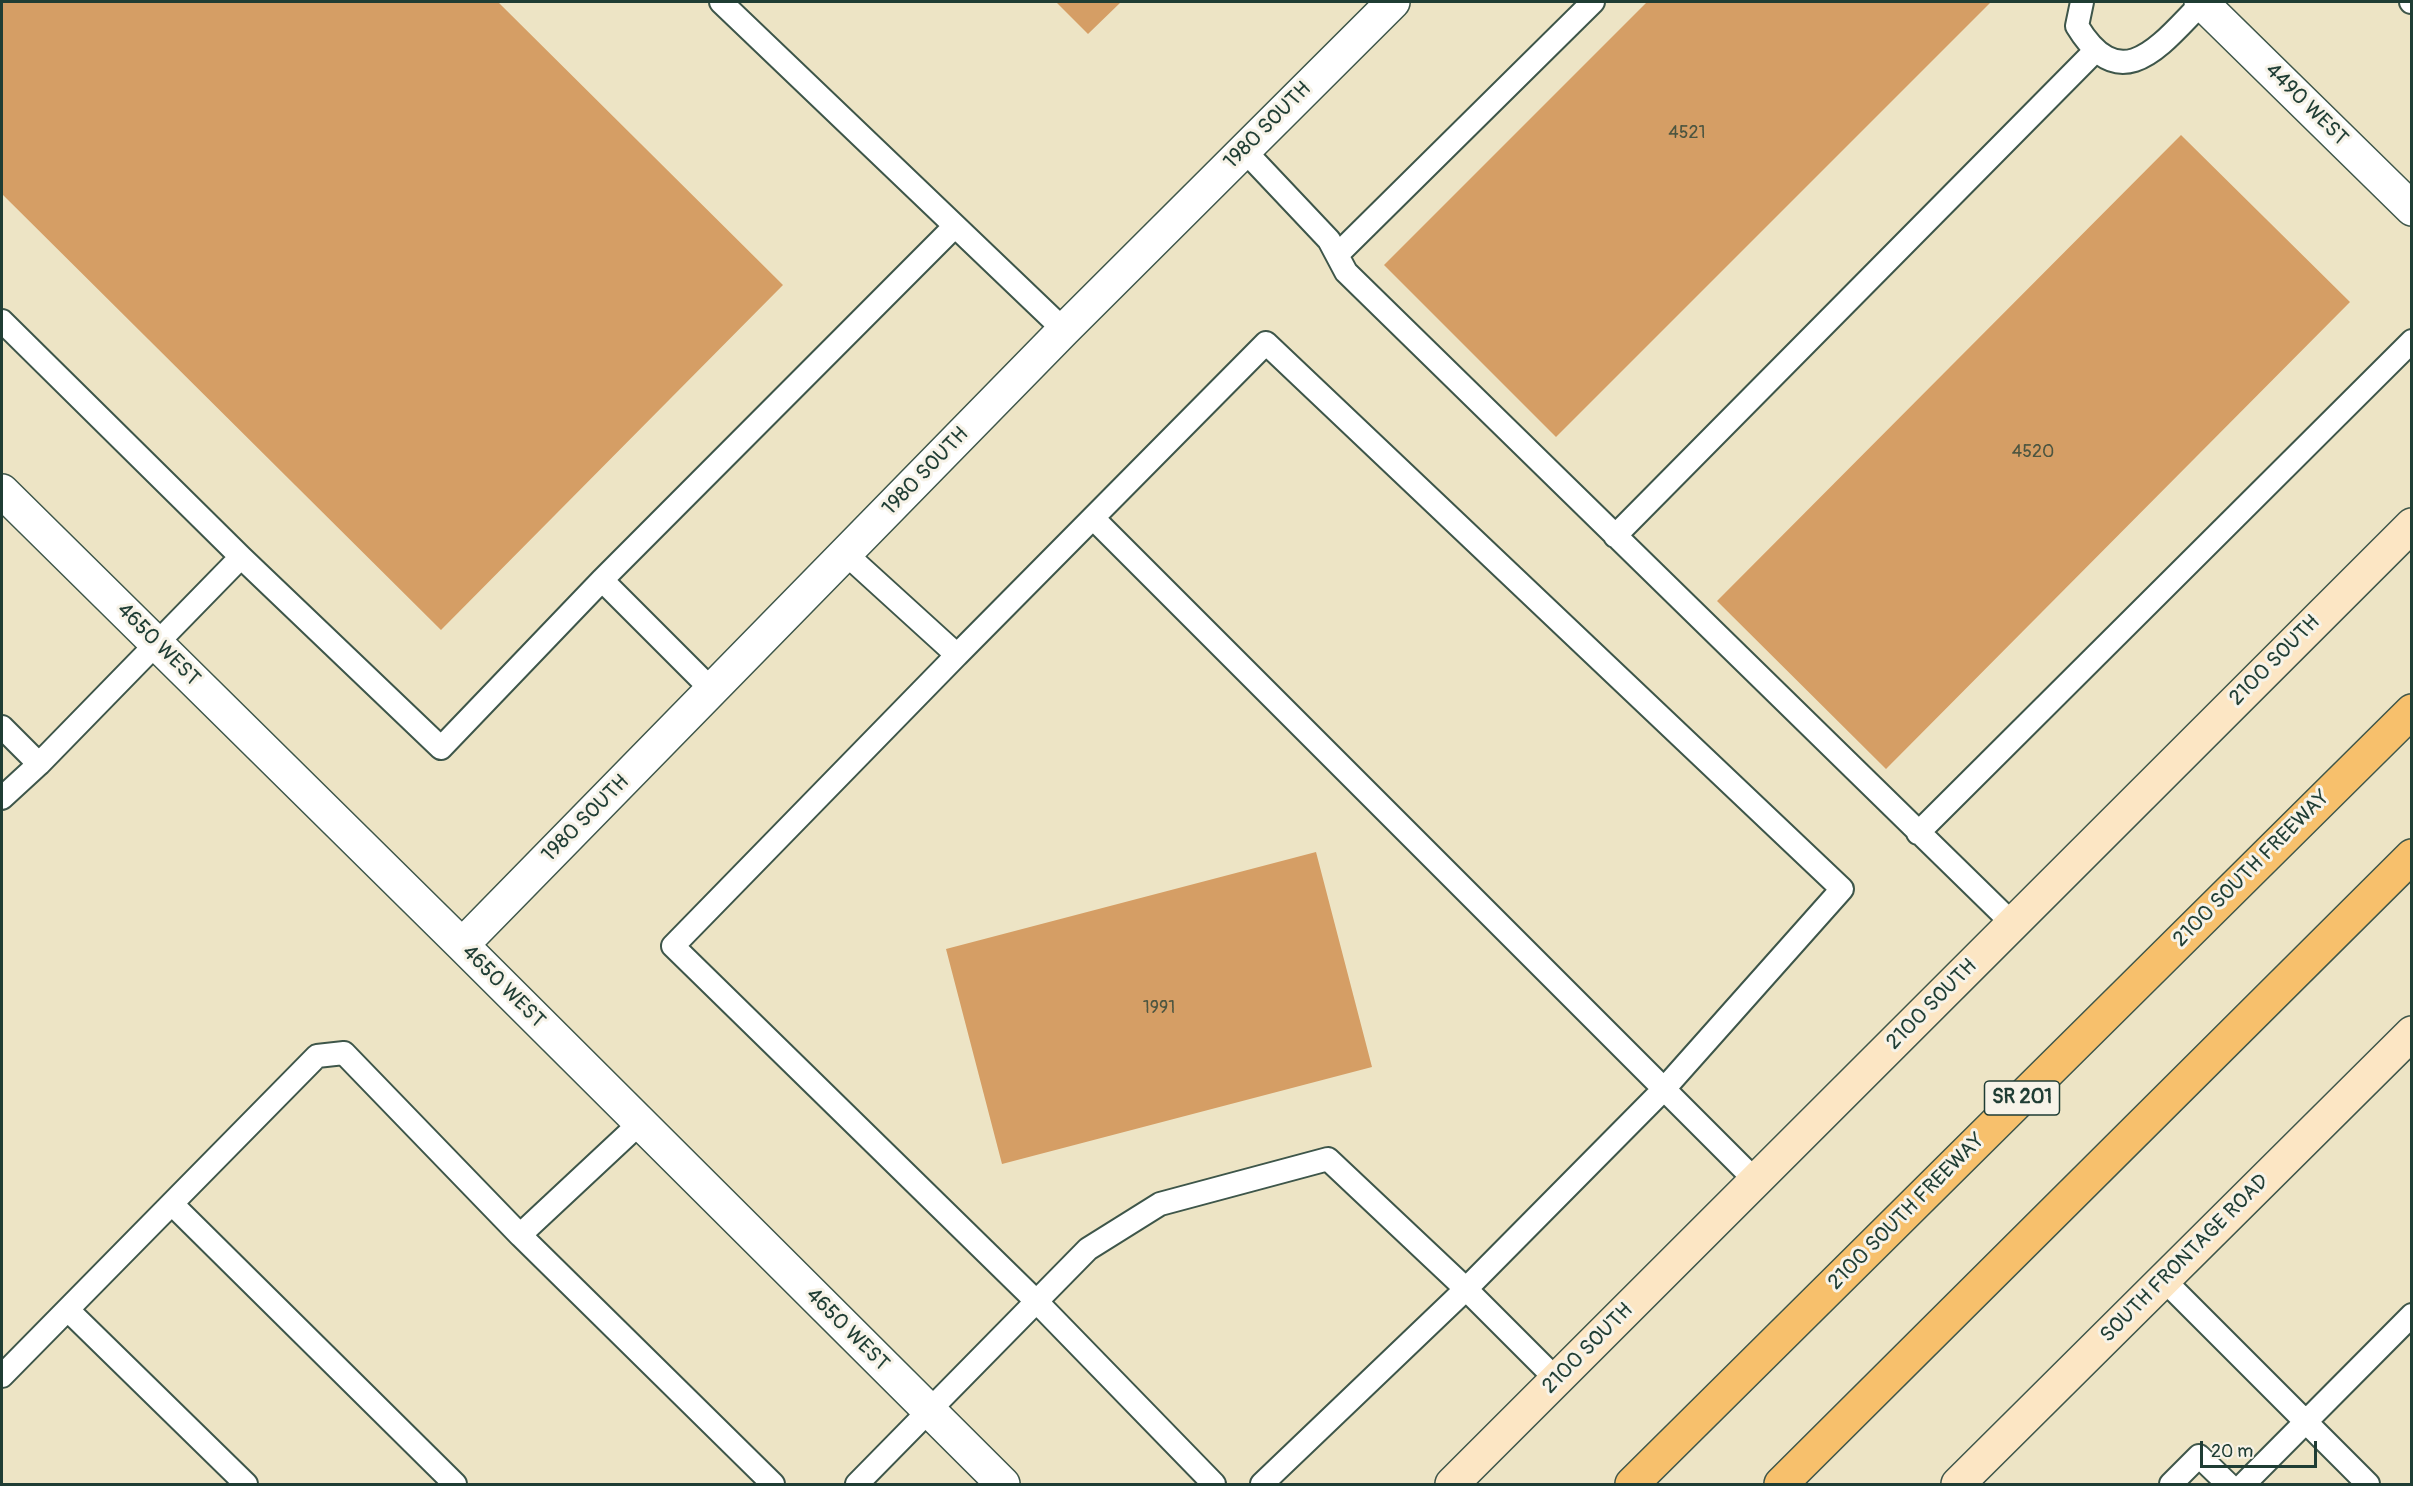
<!DOCTYPE html>
<html>
<head>
<meta charset="utf-8">
<style>
	body { margin:0 }
	#map { position:relative; width:2413px; height:1486px; overflow:hidden; background:#ede4c5; font-family:Pangolin,sans-serif }
	canvas { display:block }
	.frame { position:absolute; inset:0; border:3px solid #1f3d34; pointer-events:none }
	.scale { position:absolute; left:2200px; top:1441px; width:117px; height:27px; box-sizing:border-box; border:3px solid #1f3d34; border-top:0; padding-left:8px; font-size:18px; line-height:21px; white-space:nowrap; color:#1f3d34; -webkit-text-stroke:4px #f7f3e8; paint-order:stroke }
</style>
</head>
<body>
<div id="map">
<canvas width="2413" height="1486"></canvas>
<div class="frame"></div>
<div class="scale">20 m</div>
</div>
<script>
const ctx = document.querySelector('canvas').getContext('2d');
ctx.lineJoin = 'round';
function fill(path, color) { ctx.fillStyle = color; ctx.fill(path, 'evenodd'); }
function stroke(path, color, width, dash) { ctx.strokeStyle = color; ctx.lineWidth = width; ctx.lineCap = dash ? 'butt' : 'round'; ctx.setLineDash(dash || []); ctx.stroke(path); }
function drawText(font, color, halo, rows, align = 'center') {
  ctx.font = font + ' Pangolin,sans-serif'; ctx.lineWidth = 6; ctx.setLineDash([]); ctx.textBaseline = 'middle'; ctx.strokeStyle = halo; ctx.fillStyle = color; for (const [text, x, y, turn = 0] of rows) {
    ctx.save(); ctx.translate(x, y); ctx.rotate((+turn || 0) * Math.PI / 180); ctx.textAlign = isNaN(turn) ? turn : align; if (halo) ctx.strokeText(text, 0, 0); ctx.fillText(text, 0, 0); ctx.restore();
  }
}
const building = new Path2D(`
	M2 2H498L783 285 441 630 2 194Z
	M1056 2H1121L1088 34Z
	M1647 2H1991L1556 437 1384 265Z
	M2181 135 2350 302 1886 769 1717 601Z
	M1316 852 1372 1067 1002 1164 946 949Z`);
const lane = new Path2D(`
	M721 2 1064 330
	M2082 2 2077 26C2122 100 2162 43 2202 3
	M2411 2H2412
	M1244 150 1329 240 1346 272 2013 924
	M1337 255 1593 2
	M2 321 241 557 441 748 602 580 955 226
	M1615 536 2095 51
	M846 554 957 655 673 946 1037 1302 1214 1484
	M602 580 713 691
	M957 655 1266 343 1842 889 1664 1089 1093 518
	M2 727 39 764
	M2 798 39 764 241 557
	M1918 833 2412 341
	M173 1205 455 1484
	M520 1235 773 1484
	M2164 1280 2368 1484
	M68 1310 246 1484
	M2 1376 317 1056 344 1053 520 1235 640 1123
	M857 1484 1088 1249 1160 1204 1328 1159 1466 1289 1557 1380
	M1262 1484 1466 1289 1664 1089 1755 1180
	M2171 1484 2199 1456 2228 1484
	M2244 1484 2412 1315`);
const street = new Path2D(`
	M2201 2 2412 209
	M2 491 462 945 1003 1484
	M462 945 1064 330 1393 2`);
const secondary = new Path2D(`
	M1452 1484 2412 525
	M1958 1484 2412 1033`);
const highway = new Path2D(`
	M1632 1484 2412 711
	M1781 1484 2412 856`);
const numberNames = [
	["4521",1687,133],
	["4520",2033,452],
	["1991",1159,1008]
];
const shields = [
	[2022,1098,75]
];
const shieldNames = [
	["SR 201",2022,1098]
];
const streetNames = [
	["4490 WEST",2306,105,45],
	["1980 SOUTH",1268,126,-45],
	["1980 SOUTH",926,472,-46],
	["4650 WEST",158,645,45],
	["2100 SOUTH",2275,661,-45],
	["1980 SOUTH",586,819,-45],
	["2100 SOUTH FREEWAY",2252,869,-45],
	["4650 WEST",503,987,45],
	["2100 SOUTH",1932,1005,-45],
	["2100 SOUTH FREEWAY",1907,1212,-45],
	["SOUTH FRONTAGE ROAD",2185,1259,-45],
	["4650 WEST",847,1330,45],
	["2100 SOUTH",1588,1349,-45]
];
fill(building, '#d59e65');
stroke(lane, '#3e564a', 26);
stroke(street, '#3e564a', 36);
stroke(secondary, '#3e564a', 36);
stroke(highway, '#3e564a', 36);
stroke(lane, '#fff', 22);
stroke(street, '#fff', 33);
stroke(secondary, '#fce6c4', 33);
stroke(highway, '#f7c06c', 33);
drawText('18px', '#4c5540', null, numberNames);
for (const [x, y, w] of shields) { const box = new Path2D(); box.roundRect(x - w / 2, y - 17, w, 34, 4.5); ctx.fillStyle = '#f7f3e8'; ctx.fill(box); stroke(box, '#1f3d34', 1.5); }
drawText('bold 20px', '#1f3d34', null, shieldNames);
drawText('21px', '#1f3d34', '#f7f3e8', streetNames);
</script>
</body>
</html>
